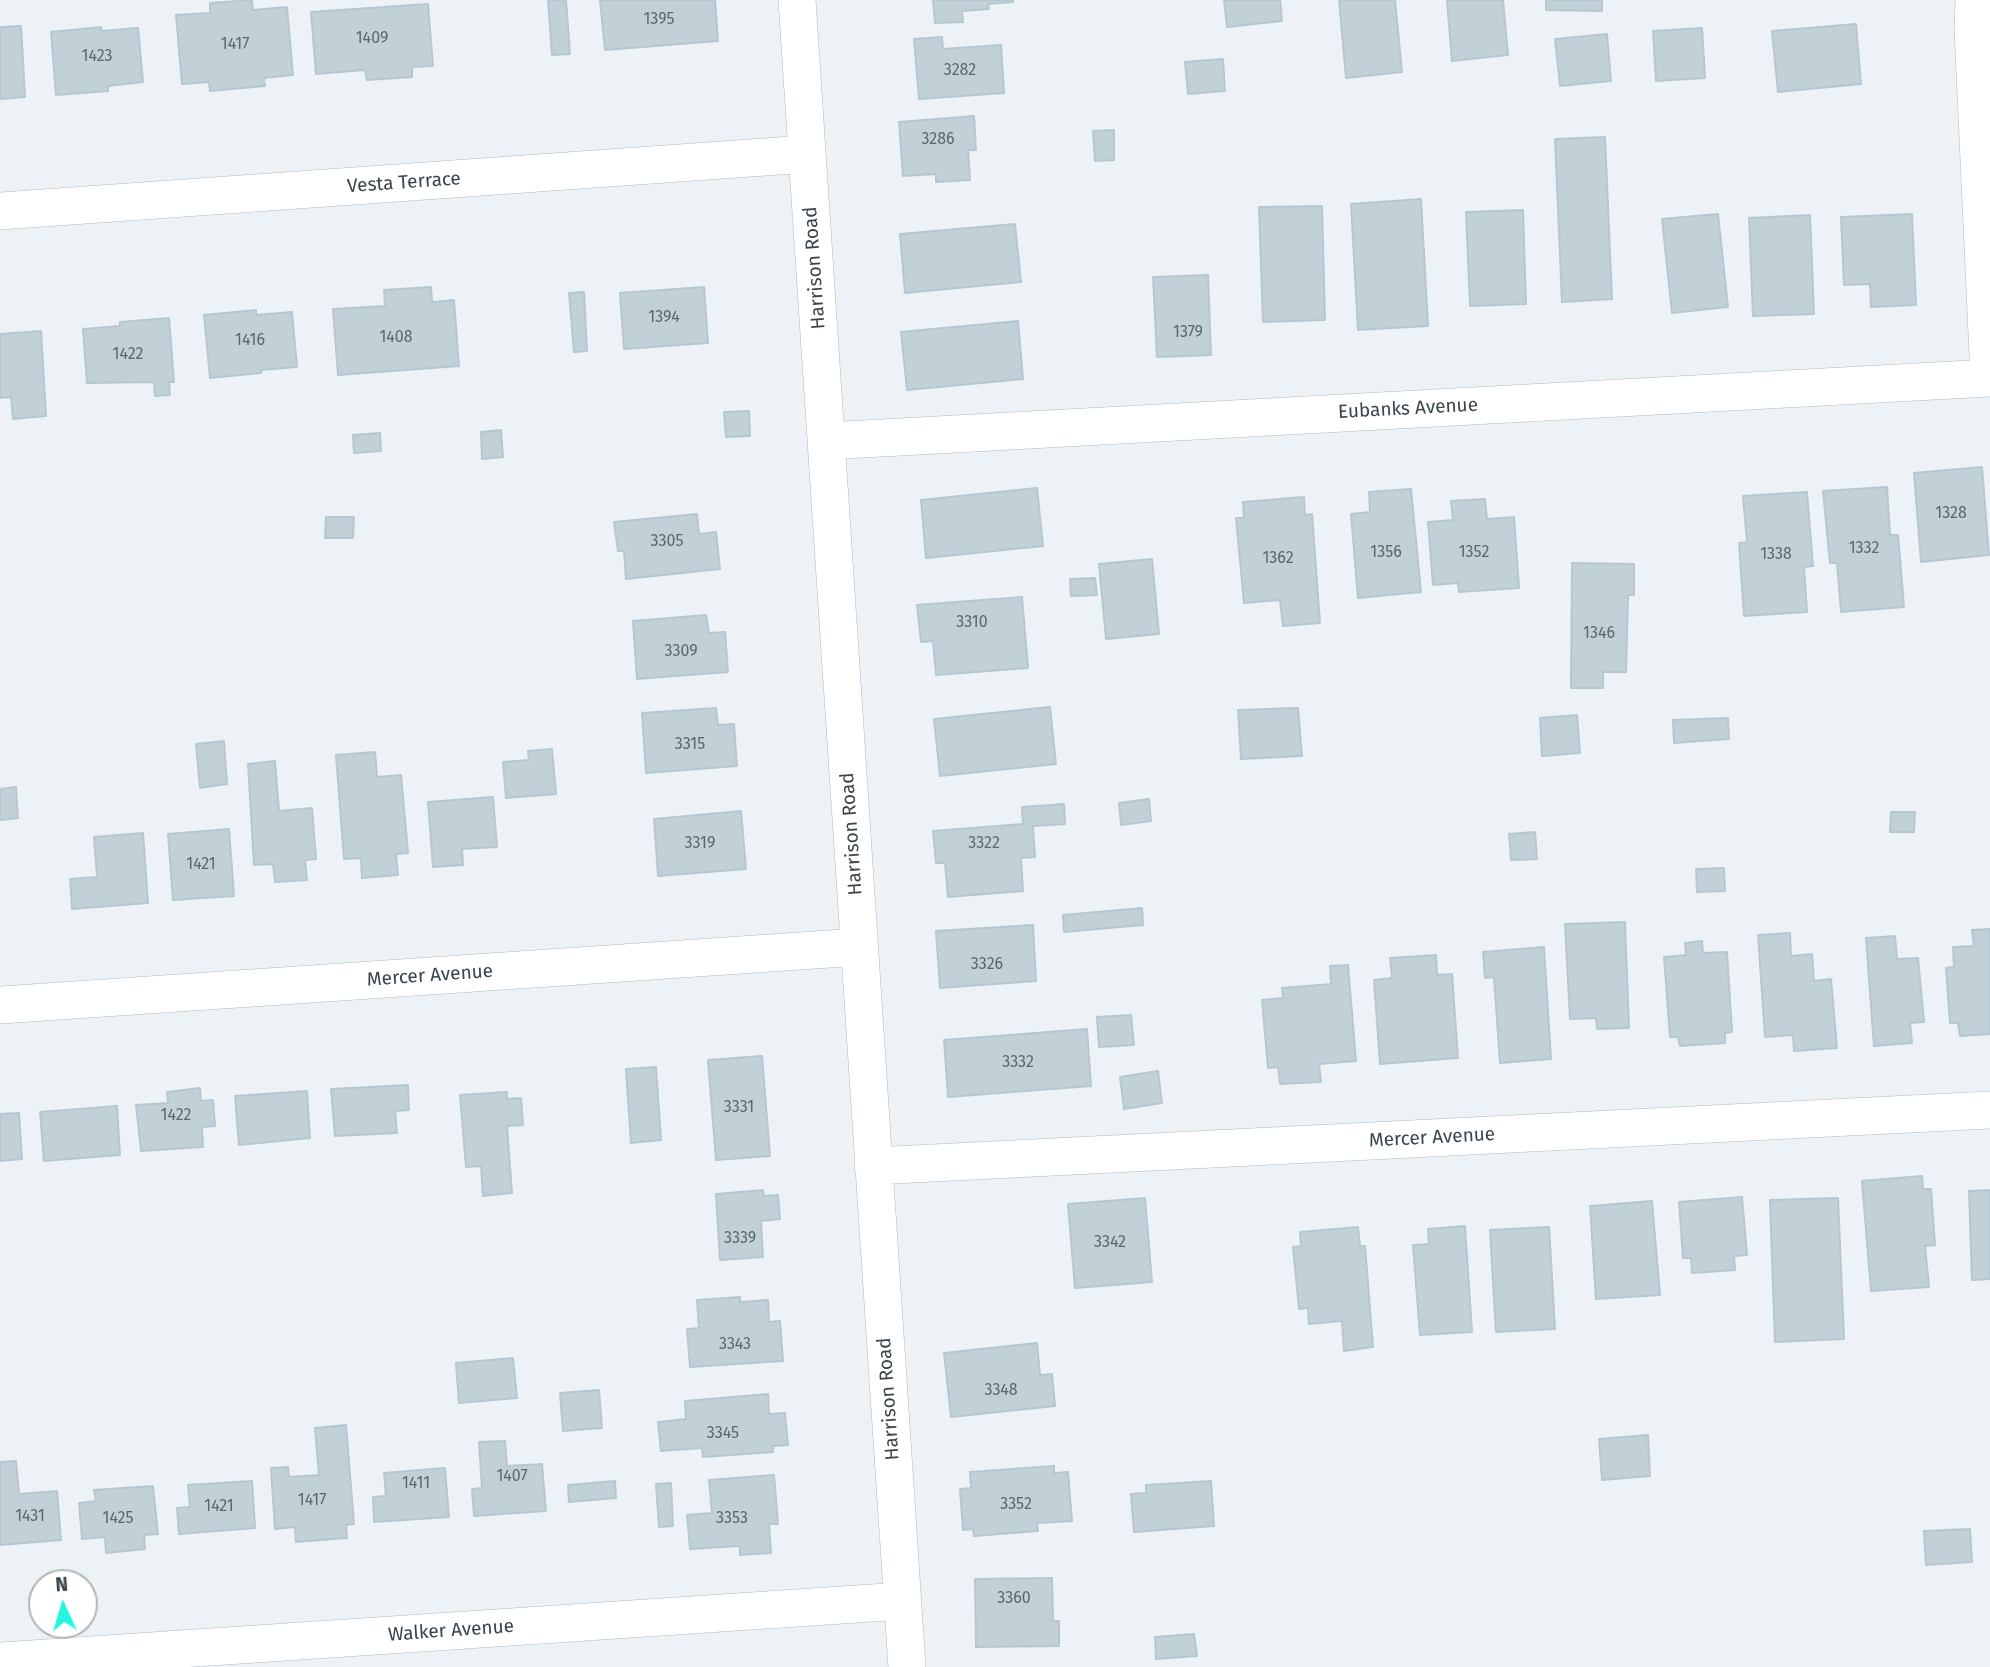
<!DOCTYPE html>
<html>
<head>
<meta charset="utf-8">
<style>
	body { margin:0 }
	#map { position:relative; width:1990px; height:1667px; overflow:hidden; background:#ecf2f6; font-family:"Fira Sans",sans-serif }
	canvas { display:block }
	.north { position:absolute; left:28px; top:1569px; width:70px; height:70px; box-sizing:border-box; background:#fff; border:2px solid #b0b5b7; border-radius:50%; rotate:356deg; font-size:19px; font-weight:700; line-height:28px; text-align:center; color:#39454b }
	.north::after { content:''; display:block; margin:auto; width:24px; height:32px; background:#23f6e0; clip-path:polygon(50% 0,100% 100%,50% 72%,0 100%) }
</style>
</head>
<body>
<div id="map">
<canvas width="1990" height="1667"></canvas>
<div class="north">N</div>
</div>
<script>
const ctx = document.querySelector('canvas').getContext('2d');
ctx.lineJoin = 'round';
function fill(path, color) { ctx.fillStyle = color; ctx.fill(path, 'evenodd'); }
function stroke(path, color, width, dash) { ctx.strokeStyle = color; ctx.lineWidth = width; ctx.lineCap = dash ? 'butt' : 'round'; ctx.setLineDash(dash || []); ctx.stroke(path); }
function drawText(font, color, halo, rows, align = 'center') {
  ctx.font = font + ' "Fira Sans",sans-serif'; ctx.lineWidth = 6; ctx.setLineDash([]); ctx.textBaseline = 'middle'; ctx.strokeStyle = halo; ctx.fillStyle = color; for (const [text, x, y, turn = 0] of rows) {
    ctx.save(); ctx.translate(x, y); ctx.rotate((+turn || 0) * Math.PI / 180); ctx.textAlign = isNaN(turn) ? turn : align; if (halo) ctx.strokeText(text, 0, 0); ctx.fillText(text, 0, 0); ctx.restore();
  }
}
const building = new Path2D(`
	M252 0 253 10 287 7 293 75 264 78 265 86 210 91 209 82 182 84 176 15 210 13V3Z
	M548 0H566L570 54 552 55Z
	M600 0H715L718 41 605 50Z
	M933 0H1013V2L988 4 989 9 962 11 963 22 935 23Z
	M1224 0H1280L1282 21 1227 27Z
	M1339 0H1395L1402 72 1346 78Z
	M1447 0H1503L1508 55 1452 61Z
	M1546 0H1602V11L1546 10Z
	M428 4 433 66 412 67V77L367 80 365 70 316 74 311 12Z
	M1856 24 1861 84 1778 92 1772 31Z
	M21 26 25 97 0 99V27Z
	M101 27 102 31 138 28 143 82 108 86V91L56 95 51 32Z
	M1702 28 1705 78 1656 81 1653 31Z
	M1607 34 1611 81 1560 86 1555 39Z
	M942 37 943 49 1001 45 1004 93 919 99 914 39Z
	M1223 59 1225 91 1188 94 1185 62Z
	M974 116 976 150H968L970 180 936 182V174L903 176 899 122Z
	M1114 130V160L1095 161 1093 131Z
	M1605 137 1612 299 1562 302 1555 139Z
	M1421 199 1428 326 1358 330 1351 204Z
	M1322 206 1325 320 1263 322 1259 207Z
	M1523 210 1526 304 1470 306 1466 212Z
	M1718 214 1728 307 1672 313 1662 219Z
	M1912 214 1916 305 1871 307 1870 284 1844 285 1841 217Z
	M1810 215 1814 314 1753 316 1749 218Z
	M1015 224 1021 282 905 293 900 234Z
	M1208 275 1211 355 1157 357 1153 277Z
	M431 287 432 302 454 300 459 366 338 375 333 309 385 306 384 290Z
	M704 287 708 343 624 349 620 293Z
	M584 292 587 351 574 352 569 293Z
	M256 310V315L292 312 297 367 261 370V373L210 378 204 315Z
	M169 318 174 382H169L170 395 155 396 154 382 87 383 83 329 120 326V322Z
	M1018 321 1023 379 907 390 901 332Z
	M41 331 46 416 13 419 11 397 0 398V334Z
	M749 411 750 436 726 437 724 412Z
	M501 430 503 457 482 459 481 432Z
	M380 433 381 451 354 453 353 435Z
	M1982 467 1989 555 1921 562 1914 473Z
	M1887 487 1890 535H1898L1904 607 1841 612 1837 563H1830L1823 491Z
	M1037 488 1043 546 926 558 921 500Z
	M1411 489 1421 592 1358 598 1351 514 1370 512 1369 492Z
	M1807 492 1813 566 1804 567 1807 612 1744 616 1739 543 1747 542 1743 496Z
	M1304 497 1305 515 1312 514 1320 623 1283 626 1280 600 1244 603 1236 518H1244L1243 502Z
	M1485 499 1487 519 1514 517 1519 588 1459 592 1458 583 1433 585 1428 522 1453 520 1451 501Z
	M697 514 699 534 716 532 720 569 626 579 624 551H618L614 522Z
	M326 517H354L353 538H325Z
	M1152 559 1159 634 1106 639 1099 564Z
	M1572 563 1634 564V595H1628L1626 672H1603V688H1571Z
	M1095 578 1097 595 1071 596 1070 579Z
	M1022 597 1028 668 936 675 933 641 921 642 917 605Z
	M706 615 709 633 725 632 728 672 637 679 633 621Z
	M1050 707 1056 764 940 776 934 719Z
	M716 708 718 725 734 724 737 766 646 773 642 713Z
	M1298 708 1302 756 1241 759 1238 710Z
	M1577 715 1580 753 1542 756 1540 718Z
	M1728 718 1729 739 1674 743 1673 720Z
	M224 741 227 784 200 788 196 744Z
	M552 749 556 794 506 798 503 762 529 760 528 751Z
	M375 752 377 777 401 775 408 853 396 854 398 875 362 878 361 858 344 859 336 755Z
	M275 761 279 811 312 808 316 859 305 860 307 880 275 882 273 864 254 865 248 764Z
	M16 787 18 818 0 820V789Z
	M493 797 497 847 462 849 463 865 433 867 428 802Z
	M1149 799 1151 821 1121 825 1119 803Z
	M1064 804 1065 824 1033 826 1035 857 1021 858 1023 891 948 897 945 863H936L933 831 1023 824 1022 807Z
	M741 811 746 869 658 876 654 819Z
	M1891 812H1915L1914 832H1890Z
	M229 829 234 896 173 900 168 834Z
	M1535 832 1537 859 1511 860 1509 834Z
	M143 833 148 903 72 909 70 879 97 877 94 837Z
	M1724 868 1725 891 1697 892 1696 869Z
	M1142 908 1143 925 1064 932 1063 915Z
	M1625 922 1629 1028 1597 1029 1596 1018 1570 1019 1565 924Z
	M1033 925 1036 981 940 988 936 931Z
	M1990 929V1034L1960 1036 1958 1023H1950L1946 968 1954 967 1953 947 1974 946 1972 930Z
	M1790 933 1791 956 1812 954 1814 981 1831 979 1837 1048 1794 1051 1793 1035 1765 1037 1758 935Z
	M1895 936 1897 959 1918 958 1924 1022 1910 1023 1912 1043 1874 1046 1866 938Z
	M1702 941 1703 953 1727 952 1732 1032 1725 1033V1043L1680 1046 1678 1037H1670L1664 957 1686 955 1685 943Z
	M1544 947 1551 1059 1500 1063 1494 977 1485 978 1483 952Z
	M1436 955 1437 975 1452 974 1458 1058 1380 1064 1374 980 1392 978 1390 958Z
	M1348 965 1356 1061 1319 1064 1321 1082 1280 1084 1278 1067 1268 1068 1262 1000 1283 998 1282 988 1331 984 1330 966Z
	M1131 1015 1134 1045 1099 1047 1097 1017Z
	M1087 1029 1091 1086 948 1097 944 1040Z
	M762 1056 770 1156 716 1160 708 1060Z
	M656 1067 661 1140 631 1143 626 1069Z
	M1158 1071 1162 1103 1124 1109 1120 1077Z
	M408 1085 409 1110 395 1111 397 1133 335 1136 331 1089Z
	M200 1088 201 1101 213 1100 215 1126 202 1127 203 1147 141 1151 136 1105 168 1103 167 1092Z
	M307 1091 310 1138 239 1145 235 1096Z
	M507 1092V1099L521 1098 523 1125 507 1126 512 1193 483 1196 481 1166 466 1167 460 1095Z
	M117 1106 120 1155 44 1161 40 1112Z
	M19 1113 22 1159 0 1161V1114Z
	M1922 1176 1923 1189H1931L1935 1245 1925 1246 1929 1287 1871 1291 1862 1181Z
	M763 1190 764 1196 778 1195 780 1219 761 1221 763 1257 720 1260 716 1194Z
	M1990 1190V1279L1972 1280 1969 1191Z
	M1742 1197 1747 1255 1734 1256 1735 1270 1692 1273 1691 1258H1683L1679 1202Z
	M1145 1198 1152 1282 1075 1288 1068 1204Z
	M1838 1198 1844 1339 1775 1342 1770 1200Z
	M1652 1201 1660 1295 1596 1299 1590 1206Z
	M1465 1226 1472 1332 1420 1335 1413 1245 1429 1244 1428 1229Z
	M1358 1227 1360 1246H1365L1373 1347 1344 1351 1342 1321 1309 1324 1308 1308 1299 1309 1293 1247 1301 1246 1300 1232Z
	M1549 1227 1555 1329 1496 1332 1490 1230Z
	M740 1297V1302L768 1300 769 1322 780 1321 783 1361 690 1367 687 1329 699 1328 697 1300Z
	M1037 1343 1040 1375 1052 1374 1055 1406 951 1417 944 1353Z
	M513 1358 517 1398 459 1403 456 1363Z
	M599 1390 602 1428 563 1431 560 1393Z
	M768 1394 769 1414 785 1413 788 1445 773 1446V1452L703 1457 702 1448 661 1451 658 1422 686 1419 685 1401Z
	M346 1425 354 1524 346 1525 347 1538 296 1542 295 1527 275 1529 271 1468 288 1467 289 1477 319 1475 315 1428Z
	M1648 1435 1650 1476 1602 1480 1599 1439Z
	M505 1441 507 1466 542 1464 546 1511 474 1516 472 1489 482 1488 479 1442Z
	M16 1461 19 1494 57 1491 61 1540 0 1545V1462Z
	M1054 1466V1473L1068 1472 1072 1521 1037 1523 1038 1531 974 1536 973 1529 963 1530 960 1489 971 1488 970 1472Z
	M445 1468 449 1517 374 1522 373 1497 386 1496 384 1473Z
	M774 1475 778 1524H769L771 1553 740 1555V1546L690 1549 687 1515 712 1513 709 1480Z
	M252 1481 255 1528 179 1534 177 1508 190 1507 188 1485Z
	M615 1481 616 1498 569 1502 568 1485Z
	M1211 1481 1214 1526 1134 1532 1131 1494 1146 1493V1485Z
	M671 1483 673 1526 659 1527 656 1484Z
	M153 1486 158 1534 144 1535 145 1549 106 1553 105 1537 82 1539 79 1503 96 1501 94 1490Z
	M1970 1529 1972 1562 1926 1565 1924 1531Z
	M1052 1578 1053 1621H1059V1646L976 1647 975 1579Z
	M1194 1634 1197 1656 1156 1659 1155 1637Z`);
const street = new Path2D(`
	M797 0 907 1667
	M1974 0 1973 29 1989 378
	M0 211 807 154
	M826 441 1990 378
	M0 1005 859 947
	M873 1166 1990 1110
	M0 1661 902 1601`);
const numberNames = [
	["1395",659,20],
	["1409",372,39],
	["1417",235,45],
	["1423",97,57],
	["3282",960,71],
	["3286",938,140],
	["1394",664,318],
	["1379",1188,333],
	["1408",396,338],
	["1416",250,341],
	["1422",128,355],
	["1328",1951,514],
	["3305",667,542],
	["1332",1864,549],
	["1356",1386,553],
	["1352",1474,553],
	["1338",1776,555],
	["1362",1278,559],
	["3310",972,623],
	["1346",1599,634],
	["3309",681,652],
	["3315",690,745],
	["3319",700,844],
	["3322",984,844],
	["1421",201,865],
	["3326",987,965],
	["3332",1018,1063],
	["3331",739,1108],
	["1422",176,1116],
	["3339",740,1239],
	["3342",1110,1243],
	["3343",735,1345],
	["3348",1001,1391],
	["3345",723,1434],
	["1407",512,1477],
	["1411",416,1484],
	["1417",312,1501],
	["3352",1016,1505],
	["1421",219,1507],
	["1431",30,1517],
	["1425",118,1519],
	["3353",732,1519],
	["3360",1014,1599]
];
const streetNames = [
	["Vesta Terrace",404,183,-4],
	["Harrison Road",815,268,-94],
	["Eubanks Avenue",1408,409,-3],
	["Harrison Road",852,834,-94],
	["Mercer Avenue",430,976,-4],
	["Mercer Avenue",1432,1138,-3],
	["Harrison Road",889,1399,-94],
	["Walker Avenue",451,1631,-4]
];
fill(building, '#c2d0d7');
stroke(building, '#b5c8d2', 2);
stroke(street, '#afbac1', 38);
stroke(street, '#fff', 37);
drawText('16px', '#5b686e', null, numberNames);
drawText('19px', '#39454b', '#fff', streetNames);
</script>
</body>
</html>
